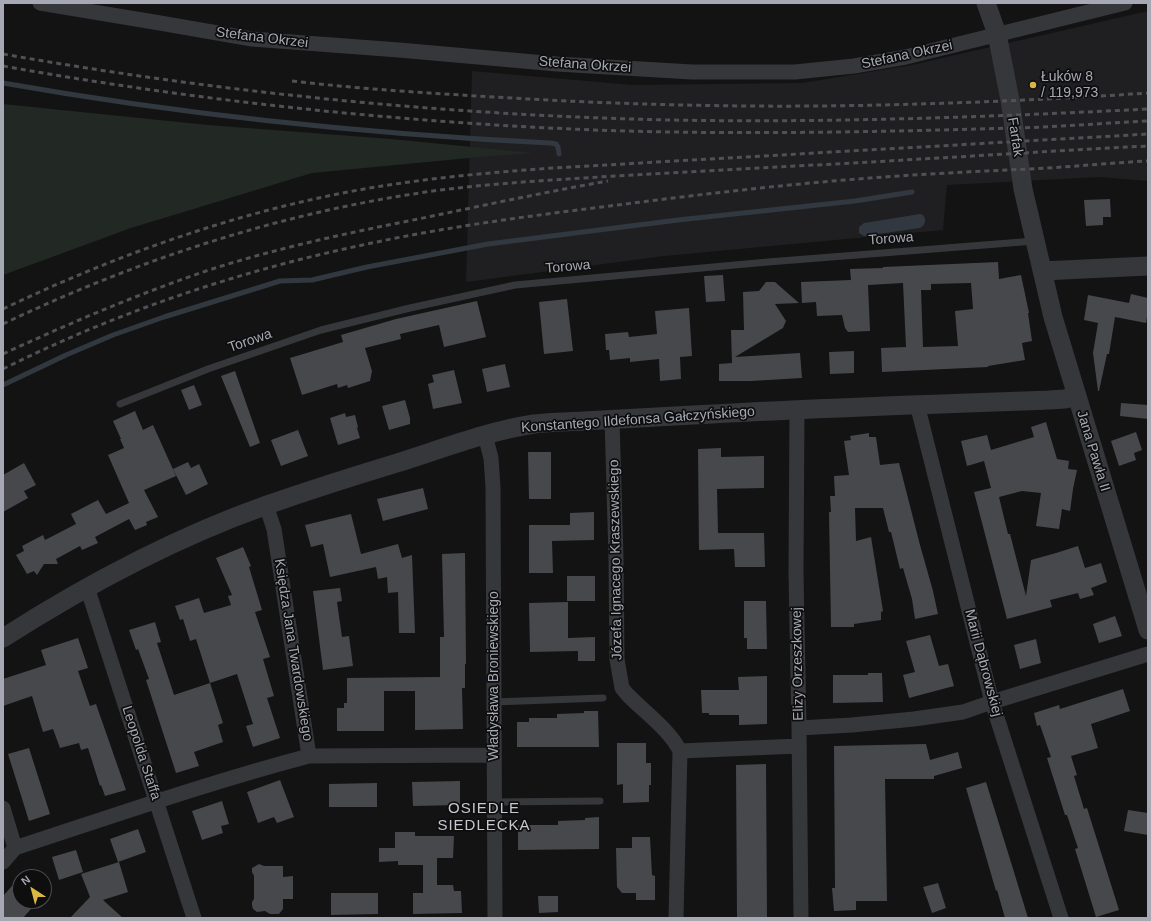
<!DOCTYPE html>
<html>
<head>
<meta charset="utf-8">
<style>
	body { margin:0 }
	#map { position:relative; width:1151px; height:921px; overflow:hidden; background:#131314; font-family:Helvetica,sans-serif }
	canvas { display:block }
	.frame { position:absolute; inset:0; border:4px solid #a6a9b3; pointer-events:none }
	.north { position:absolute; left:12px; top:869px; width:40px; height:40px; box-sizing:border-box; background:#0e0e0f; border:1px solid #4b4c51; border-radius:50%; rotate:324deg; font-size:11px; font-weight:700; line-height:16px; text-align:center; color:#a6a9b3 }
	.north::after { content:''; display:block; margin:auto; width:14px; height:18px; background:#dab645; clip-path:polygon(50% 0,100% 100%,50% 72%,0 100%) }
</style>
</head>
<body>
<div id="map">
<canvas width="1151" height="921"></canvas>
<div class="frame"></div>
<div class="north">N</div>
</div>
<script>
const ctx = document.querySelector('canvas').getContext('2d');
ctx.lineJoin = 'round';
function fill(path, color) { ctx.fillStyle = color; ctx.fill(path, 'evenodd'); }
function stroke(path, color, width, dash) { ctx.strokeStyle = color; ctx.lineWidth = width; ctx.lineCap = dash ? 'butt' : 'round'; ctx.setLineDash(dash || []); ctx.stroke(path); }
function drawText(font, color, halo, rows, align = 'center') {
  ctx.font = font + ' Helvetica,sans-serif'; ctx.lineWidth = 3.5; ctx.setLineDash([]); ctx.textBaseline = 'middle'; ctx.strokeStyle = halo; ctx.fillStyle = color; for (const [text, x, y, turn = 0] of rows) {
    ctx.save(); ctx.translate(x, y); ctx.rotate((+turn || 0) * Math.PI / 180); ctx.textAlign = isNaN(turn) ? turn : align; if (halo) ctx.strokeText(text, 0, 0); ctx.fillText(text, 0, 0); ctx.restore();
  }
}
const built = new Path2D(`
	M1148 11V181L1100 177 947 185 943 230 664 256 466 282 472 71 633 85 802 83 912 65Z`);
const green = new Path2D(`
	M3 104 208 125 391 139 534 153 490 156 312 173 131 228 3 275Z`);
const water = new Path2D(`
	M920 214 923 215C927 220 925 225 920 228L864 236 859 233V227L864 223Z`);
const stream = new Path2D(`
	M3 83C184 115 367 134 550 143L556 144 558 147 559 154
	M3 385 66 355 113 335 164 317 280 281 312 280 367 267 488 244 678 220 855 201 912 192`);
const building = new Path2D(`
	M1110 199 1111 217H1103V225L1086 226 1084 200Z
	M998 262 999 279 1021 275 1029 313H1028L1032 341 1022 343 1025 360 988 366V367L882 372 881 348 906 347 903 283 868 285 870 331 848 332 845 328 842 315 817 316 816 302 802 303 801 282 851 280 850 269 883 268V267ZM971 283 973 309 955 311 958 346 923 347 921 290H931V284Z
	M723 275 725 301 706 302 704 276Z
	M766 282H775L799 303 775 304 786 321 783 328 735 357 800 353 802 378 751 381H719V364L732 363 731 330H744L743 292 759 291Z
	M1131 294 1148 298V311L1146 323 1115 317 1109 354H1107L1099 391H1098L1093 353 1098 323 1084 320 1088 295 1129 303Z
	M567 299 573 351 544 354 539 302Z
	M477 301 486 337 444 347 439 325 400 334 401 339 365 348 372 371 370 381 348 388 347 385 338 388 337 384 302 395 290 358 343 342 341 335 396 319Z
	M689 308 692 356 680 357 681 379 660 381 659 359 630 362V358L610 360 609 350H606L605 334 628 332 629 337 657 334 655 311Z
	M854 351V373L830 374 829 352Z
	M505 364 510 387 487 392 482 369Z
	M454 370 462 403 433 409 428 384 434 382 432 375Z
	M235 371 260 443 250 447 221 376Z
	M194 385 202 405 189 410 181 390Z
	M405 400 410 418V424L389 430 382 406Z
	M1121 403 1148 405V419L1120 416Z
	M135 411 143 430 153 425 176 476 144 490 158 517 146 522 147 525 135 530 129 519 95 537 98 543 82 550 80 546 56 559 58 564H44L37 575 34 571 27 574 16 555 24 551 22 546 43 535 45 540 76 524 71 514 98 500 106 514 129 503 108 455 124 448 120 439H121L113 421Z
	M345 413 346 417 355 415 358 427 357 428 360 438 338 445 330 418Z
	M1046 422 1057 459 1069 461 1068 469 1077 470 1073 489 1070 511 1062 509 1059 529 1036 526 1041 493 1022 491 999 497 1008 534H1010L1026 596 1031 560 1056 553 1078 546 1085 568 1101 563 1107 582 1091 588 1094 595 1080 599 1078 593 1050 600 1052 607 1007 619 974 492 991 488 984 461 967 466 961 441 987 435 991 450 1034 437 1031 427Z
	M298 430 308 456 281 466 271 440Z
	M1136 432 1142 450 1134 453 1136 460 1119 466 1111 441Z
	M869 433V437H876L880 465 899 463 920 545 933 591 938 614 915 619 912 599 903 568 900 569 891 532H889L883 508H855L856 541 871 537 883 611 881 612V620L854 624V627H831L829 512H831L830 496H835L834 476 849 475 844 441 851 440 850 436Z
	M721 448V457L764 456V488L717 489 718 533H764L765 567H735L734 549 699 550 698 449Z
	M528 452H551V499H529Z
	M188 462 191 468 199 464 208 484 186 495 173 469Z
	M24 463 36 485 24 491 28 498 3 512V475Z
	M423 488 428 509 383 521 377 499Z
	M594 512V540L552 541 553 573H529V525H570V513Z
	M351 514 361 554 398 544 402 558 412 555 415 633H399L398 592 388 593 387 577 378 579 376 567 330 577 323 544 311 547 305 525Z
	M243 547 251 566 249 567 262 610 255 612 270 657 263 659 274 696 267 698 280 738 253 747 246 726 253 724 237 674 210 683 196 639 190 641 183 619 180 620 175 606 199 598 204 613 231 605 228 596 232 595 216 558Z
	M465 553 466 664H465V688H462L463 729 415 730V691H384V731H337V708H344V703H347V678L440 677V637H444L442 554Z
	M567 576H595V601H567Z
	M340 588 342 601 337 602 342 637 349 636 353 666 323 670 313 591Z
	M744 601H766L767 649H747V638H744Z
	M568 602V638L595 637V661H578V651L530 652 529 603Z
	M1115 616 1122 636 1099 643 1093 624Z
	M155 622 161 642 157 643 174 695 210 683 223 723 218 725 223 742 194 752 199 766 176 773 146 680 149 679 138 649 136 650 129 630Z
	M930 635 939 666 948 664 954 686 909 698 903 675 915 672 906 641Z
	M78 638 88 668 78 671 90 706 96 704 126 790 105 796 101 785 100 786 88 748 81 750 79 743 60 748 53 729 43 732 32 696 3 706V679L46 665 41 650Z
	M1036 639 1041 663 1020 669 1014 645Z
	M868 673H882L883 702 833 703V675H868Z
	M767 676V724L739 725V715H709V713H702L701 690H739L738 677Z
	M1123 689 1130 711 1091 724 1098 748 1071 756 1077 775 1074 776 1084 809 1087 808 1119 910 1096 917 1075 849 1078 848 1067 815H1065L1047 758 1051 757 1040 725 1037 726 1034 713 1059 705 1060 709Z
	M584 711H598L599 747H517V722H529V718H557V714L584 713Z
	M617 743H646V763H651V785H649V802L623 803V784L617 785Z
	M926 744 930 760 958 752 962 768 934 776V779H885L887 901H856V910L834 911 832 888H835L834 746Z
	M29 748 50 814 29 821 8 754Z
	M766 764 767 918H737L736 765Z
	M280 780 294 817 277 823 274 817 258 823 247 792Z
	M460 781V805L413 806 412 782Z
	M986 782 1014 872 1028 918H1005L997 890 996 891 966 788Z
	M377 783V807H329V784Z
	M222 801 229 824 221 826 223 833 202 840 192 811Z
	M1128 810 1148 813V835L1124 831Z
	M599 817V849L518 850V825H558V821L585 820V818Z
	M138 829 146 852 118 862 110 839Z
	M395 832H415V836H454L453 858H437V885H453L454 891H461L462 913 413 914V893H423V865H398V861L379 862V848H395Z
	M632 837H650L652 875 655 876V900H636V893H622L617 887 616 848H632Z
	M76 850 83 872 59 880 52 857Z
	M119 862 128 892 103 900 123 918H70L90 897 81 874Z
	M259 864 264 866H283V877L293 876V899H283V909L279 914H270L265 911 257 912 253 909 252 905V902L254 899V876L252 872V868Z
	M20 877V901H38L23 918H3V896Z
	M938 883 946 908 932 913 923 887Z
	M331 893H378V914L331 915Z
	M538 896H558V912L539 913Z`);
const service = new Path2D(`
	M120 404 208 369 321 330 410 308 515 285 768 262 1035 241
	M494 702 603 698
	M494 802 600 801`);
const minor = new Path2D(`
	M40 3 160 23 252 39 399 50 557 64 692 72H795L854 66 906 57 1125 3
	M917 404 992 702 1061 918
	M797 409 796 572 799 728 801 918
	M612 419 616 558 617 659 622 688 627 694C644 712 669 729 680 751L676 918
	M485 435 491 458 493 487 495 918
	M266 505 274 529 309 756 494 755
	M87 587 194 918
	M799 728 852 725 914 719 963 712 992 702 1148 654
	M680 751 799 746
	M3 808 15 848 3 862
	M15 848C113 816 210 782 309 756`);
const tertiary = new Path2D(`
	M986 3 997 34 1010 100 1023 189 1053 317 1148 630
	M1042 271 1148 266
	M3 638C86 585 174 538 267 505 310 490 354 476 397 463 442 449 488 431 534 424 551 422 567 422 584 421 620 419 657 417 693 415 812 408 931 404 1049 400L1065 399 1076 396`);
const rail = new Path2D(`
	M3 54C223 93 446 115 669 120 829 123 988 117 1148 109
	M3 66C198 101 396 122 594 130 734 135 875 132 1015 128 1060 127 1104 123 1148 121
	M292 81C360 89 427 93 494 97 623 105 752 108 881 105 970 103 1059 99 1148 93
	M3 309C122 252 251 207 382 186 439 177 496 172 553 168L1148 134
	M3 324C139 259 284 212 433 191 493 183 554 180 615 176 675 173 736 169 796 166 914 160 1031 152 1148 146
	M3 354C70 323 138 294 209 270 277 248 348 233 418 219 481 206 545 192 608 181
	M3 369C115 313 236 272 358 246 439 228 521 217 602 207 649 201 696 195 743 190 838 179 934 173 1030 169 1070 167 1109 163 1148 161`);
const markers = [
	[1033,85,4,"#dab645"]
];
const streetNames = [
	["Stefana Okrzei",262,38,7],
	["Stefana Okrzei",907,55,-12],
	["Stefana Okrzei",585,65,4],
	["Farfak",1015,137,81],
	["Torowa",891,239,-4],
	["Torowa",568,267,-5],
	["Torowa",250,341,-19],
	["Konstantego Ildefonsa Gałczyńskiego",638,420,-4],
	["Jana Pawła II",1093,451,73],
	["Józefa Ignacego Kraszewskiego",616,560,-91],
	["Księdza Jana Twardowskiego",293,650,81],
	["Marii Dąbrowskiej",983,663,75],
	["Elizy Orzeszkowej",798,664,-91],
	["Władysława Broniewskiego",494,676,-90],
	["Leopolda Staffa",141,753,72]
];
const poiNames = [
	["Łuków 8",1041,77],
	["/ 119,973",1041,93]
];
const neighbourhoodNames = [
	["OSIEDLE",484,809],
	["SIEDLECKA",484,826]
];
fill(built, '#1f1f21');
fill(green, '#222823');
fill(water, '#32383f');
stroke(stream, '#32383f', 5);
fill(building, '#47484c');
stroke(service, '#36373b', 7);
stroke(minor, '#36373b', 15);
stroke(tertiary, '#36373b', 19);
stroke(rail, '#505055', 3, [5, 4]);
for (const [x, y, r, color] of markers) { const dot = new Path2D(); dot.arc(x, y, r, 0, 2 * Math.PI); ctx.fillStyle = color; ctx.fill(dot); stroke(dot, '#0e0e0f', 1.5); }
drawText('14px', '#a6a9b3', '#0e0e0f', streetNames);
drawText('14px', '#a6a9b3', '#0e0e0f', poiNames, 'left');
ctx.letterSpacing = '1px';
drawText('15px', '#c7c8cf', '#0e0e0f', neighbourhoodNames);
ctx.letterSpacing = '0px';
</script>
</body>
</html>
